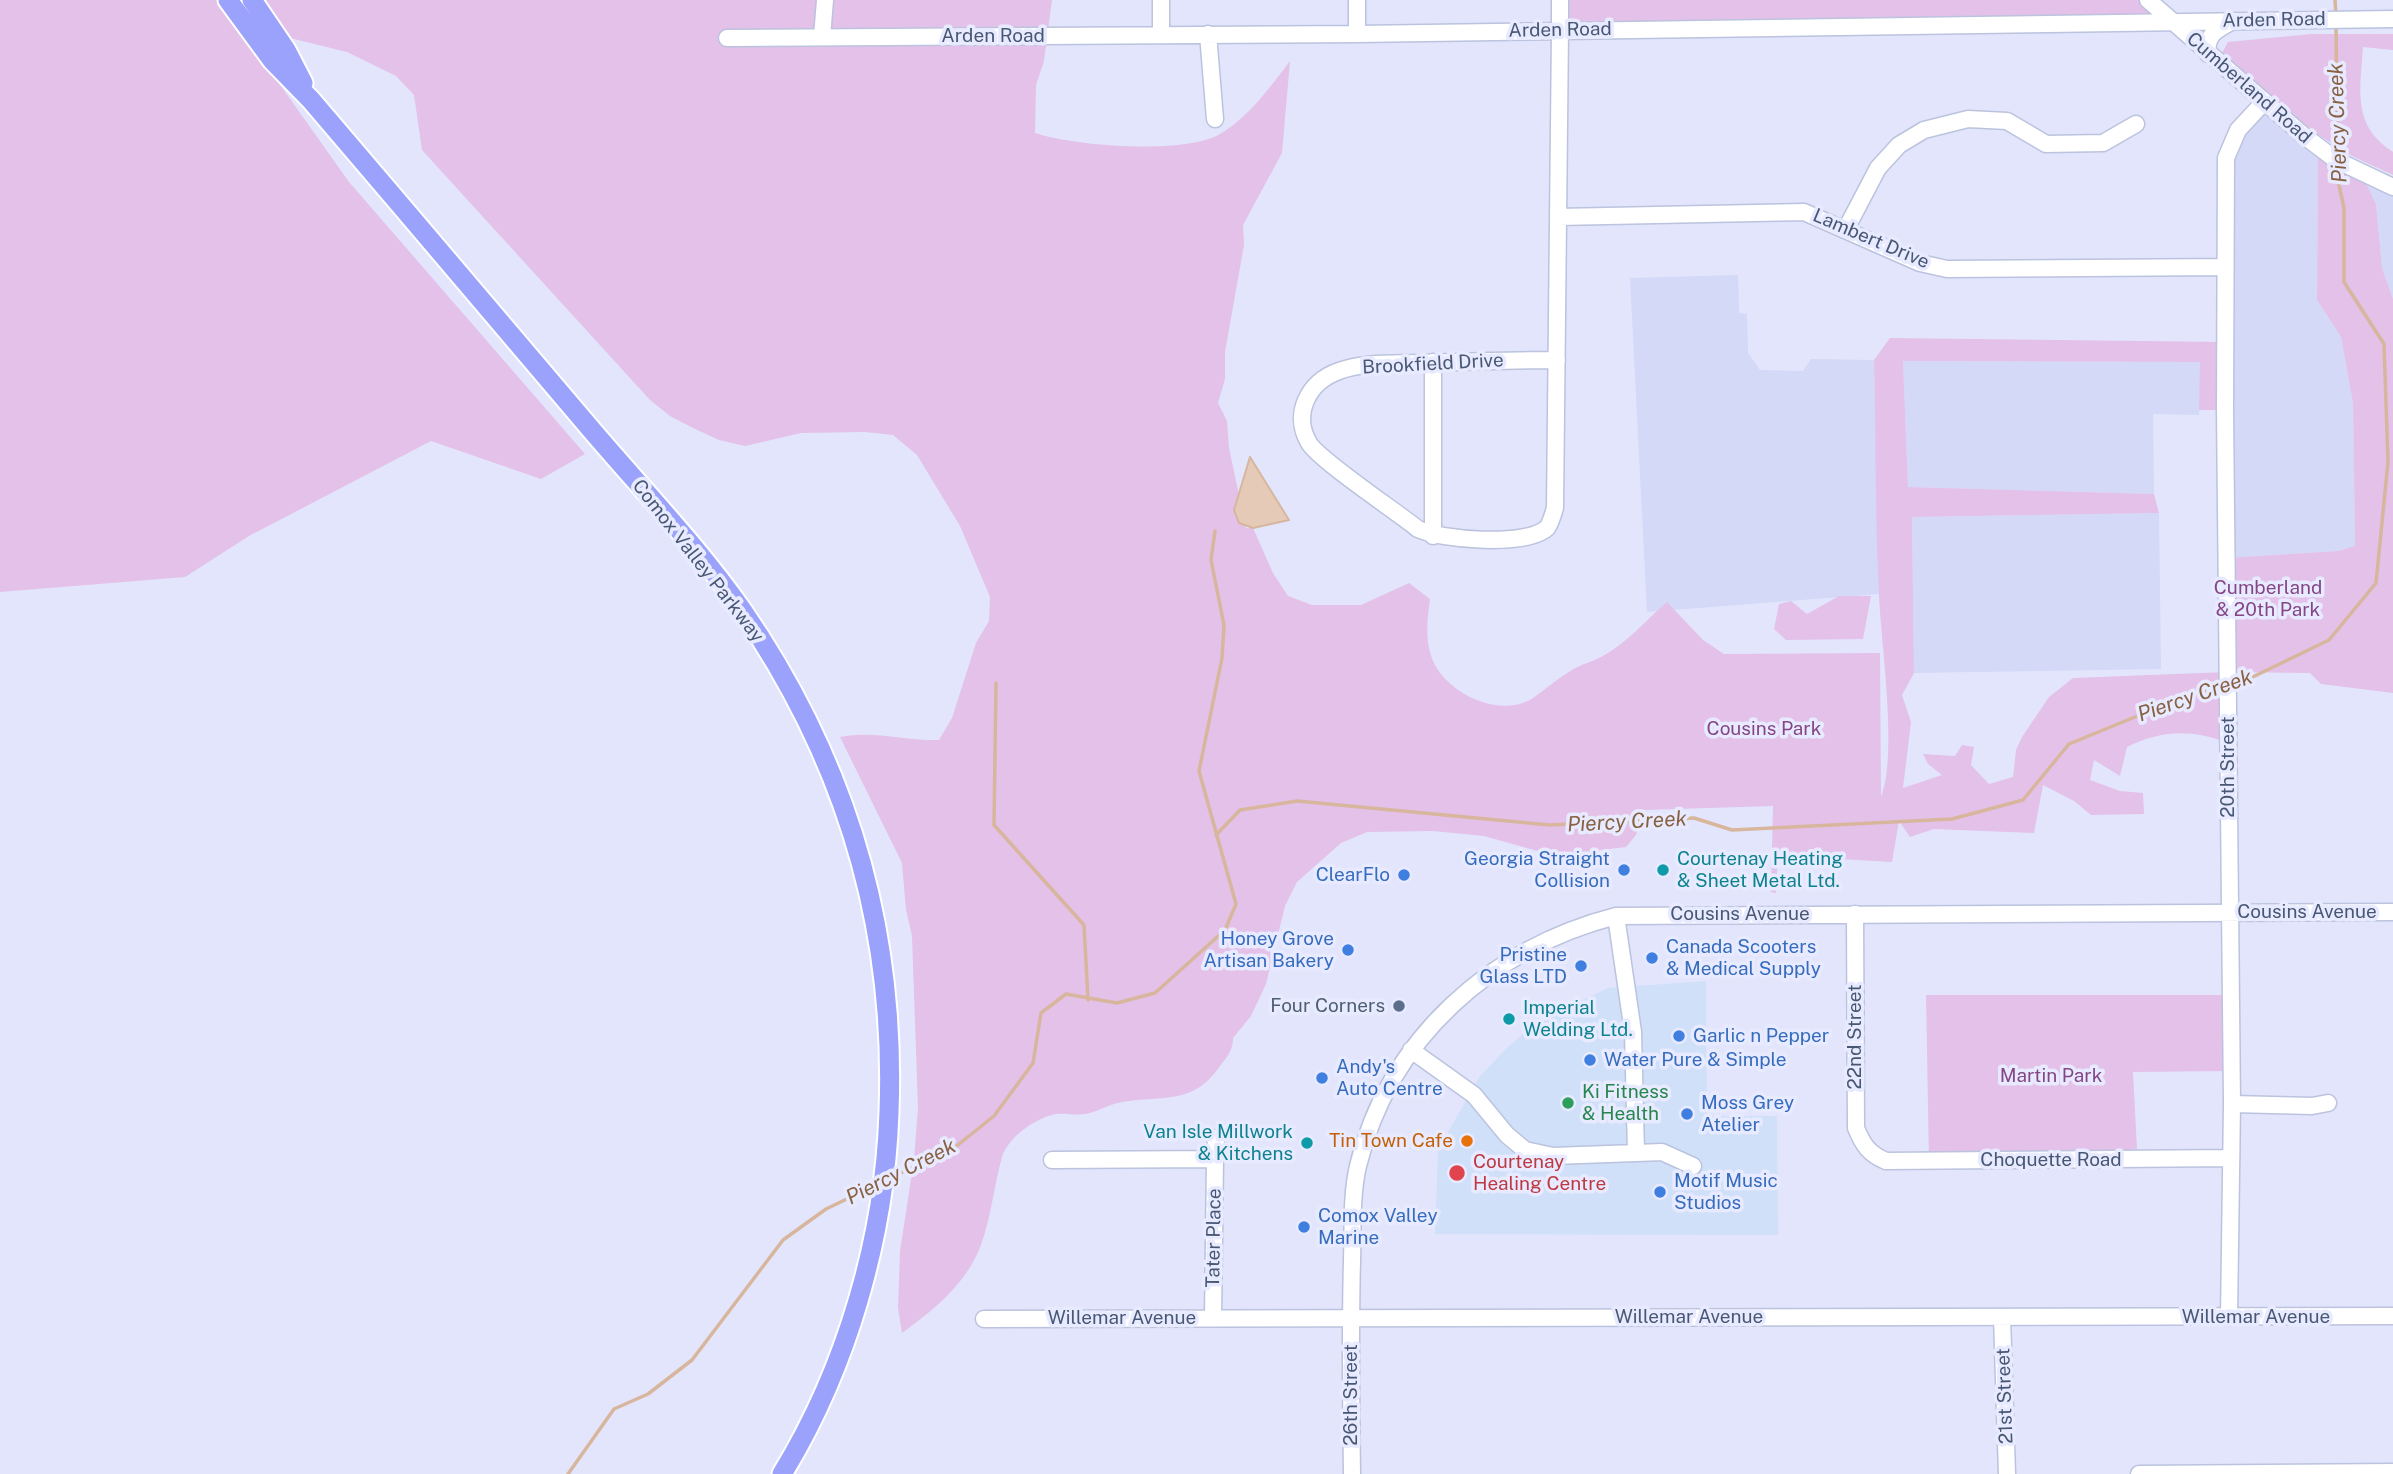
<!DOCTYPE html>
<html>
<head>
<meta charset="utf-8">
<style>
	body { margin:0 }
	canvas { display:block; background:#e2e5fc }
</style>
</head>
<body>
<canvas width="2393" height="1474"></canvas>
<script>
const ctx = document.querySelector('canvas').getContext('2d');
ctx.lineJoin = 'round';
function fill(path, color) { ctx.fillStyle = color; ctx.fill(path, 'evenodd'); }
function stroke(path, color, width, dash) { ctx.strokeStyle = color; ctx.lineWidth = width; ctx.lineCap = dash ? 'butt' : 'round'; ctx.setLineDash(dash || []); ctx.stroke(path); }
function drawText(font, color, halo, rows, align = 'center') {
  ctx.font = font + ' "Public Sans",sans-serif'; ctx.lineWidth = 7; ctx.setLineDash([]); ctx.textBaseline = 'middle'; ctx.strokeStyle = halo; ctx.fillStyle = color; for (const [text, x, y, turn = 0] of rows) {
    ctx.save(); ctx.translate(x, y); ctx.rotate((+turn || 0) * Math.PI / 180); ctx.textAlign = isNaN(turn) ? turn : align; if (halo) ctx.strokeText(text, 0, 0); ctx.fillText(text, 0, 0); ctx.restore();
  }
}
const residential = new Path2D(`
	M2263 103 2318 147 2317 300 2341 337 2353 403 2355 546 2338 551 2226 558 2231 143Z
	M2361 173 2393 187V299L2382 268 2376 204Z
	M1738 275 1739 313 1747 314 1748 353 1760 370 1803 371 1811 359 1874 360 1879 594 1647 612 1630 278Z
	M1903 361 2201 362 2199 415 2153 414 2154 494 1908 487Z
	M2159 513 2161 669 1914 673 1912 517Z`);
const commercial = new Path2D(`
	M1706 981 1707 1116H1777L1778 1235 1435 1234 1438 1150 1480 1076 1508 1047 1539 1021 1608 988Z`);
const green = new Path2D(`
	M0 0H220L349 182 585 454 541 479 431 441 249 536 185 577 0 592Z
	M249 0H1052L1044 61 1036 85 1035 133C1074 146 1184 155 1220 134 1248 118 1271 86 1290 61L1282 153 1243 225 1244 245 1225 352V379L1218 403 1227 421 1229 448 1246 528H1253L1273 573 1288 596 1312 605H1361L1409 583 1430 599C1425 633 1424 663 1453 686 1473 703 1509 714 1533 698 1546 689 1558 678 1572 670 1581 664 1592 662 1601 657 1626 644 1646 620 1667 602L1703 640 1724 654 1880 653 1881 797C1898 756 1881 644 1879 595 1875 517 1876 438 1874 360L1890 338 2225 342V410H2199L2200 362 1903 361 1908 487 2154 494 2159 513 1912 517 1914 673 1902 695 1911 722 1903 788 1942 775 1928 764 1923 754 1955 756 1962 745 1974 747 1971 765 1989 784 2013 777 2016 750 2022 737 2049 697 2073 678 2227 672 2226 558 2338 551 2355 546 2353 403 2341 337 2317 300 2318 147 2361 173 2376 204 2382 268 2393 299V693L2321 684 2310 673 2227 672 2228 743C2192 729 2161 730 2127 747L2120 776 2094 760 2090 780 2120 791 2143 793 2144 814 2091 815 2074 801 2043 785 2034 833 1934 829 1910 837 1899 821 1892 862 1788 856 1778 850 1776 893 1771 892 1773 806 1643 810 1636 835 1626 847 1568 854 1541 852 1484 836 1433 831 1367 832 1341 843 1297 882 1285 906 1266 984 1251 1016 1233 1038C1233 1050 1227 1057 1220 1066 1191 1109 1156 1093 1114 1104 1104 1107 1094 1113 1084 1114 1074 1116 1061 1112 1052 1115 1033 1120 1011 1136 1003 1154 992 1189 991 1232 972 1264 955 1293 928 1314 902 1333L898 1308 900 1251 914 1160 918 1107 912 936 906 910 902 863 840 737C874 730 905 741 939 740L952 718 976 643 989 621 990 597 960 526 917 455 893 435 865 432 801 433 745 446 719 440 693 428 670 416 650 400 422 150 414 95 396 76 347 52 290 38 267 21Z
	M1560 0H2148L2173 22 1560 30Z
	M2312 34H2393V50L2363 47C2360 91 2352 126 2393 152V175L2352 156 2296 121 2221 55 2228 42Z
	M1839 596H1871L1863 639 1786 640 1774 629 1779 604 1791 601 1807 614Z
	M1926 995H2230L2231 1071 2133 1072 2137 1149 2075 1159 1929 1161Z`);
const water = new Path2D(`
	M1250 457 1289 520 1253 528 1239 523 1234 510Z`);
const stream = new Path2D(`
	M2335 0 2336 16
	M2336 24 2337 152
	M996 683 994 825 1084 925 1088 1000
	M2232 687 2329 640 2376 583 2388 462 2384 344 2344 282V208L2335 167
	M1216 835 1240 810 1297 801 1550 825 1694 818 1732 830 1952 819 2023 800 2069 744 2196 692 2224 689
	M890 1178 954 1148 994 1116 1033 1063 1041 1013 1066 994 1117 1003 1155 993 1225 930 1236 904 1199 771 1222 658 1224 625 1211 560 1215 531
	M568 1474 614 1409 648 1394 692 1360 783 1240 826 1209 876 1185`);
const minor = new Path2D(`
	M1161 0V35
	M2148 0 2303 135 2336 160 2393 187
	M1208 34 1215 119
	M1357 34V0
	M822 37 825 0
	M727 38 1357 34 2393 19
	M2208 54C2205 35 2217 29 2233 21
	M1558 217 1804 212 1920 263 1947 269 2225 267
	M1846 229 1878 168 1899 145 1924 130 1968 119 2007 121 2046 144 2103 143 2136 124
	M1557 360C1510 360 1464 362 1418 363 1392 364 1364 362 1339 371 1308 382 1292 414 1309 443 1319 460 1397 512 1418 529 1441 540 1526 547 1547 528 1551 523 1553 514 1555 508L1560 30V0
	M1433 362V536
	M1855 914 1856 1128C1863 1145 1869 1154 1886 1161L2231 1158
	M1411 1050 1474 1095 1507 1135 1525 1150 1553 1156 1636 1153 1633 1032 1616 916
	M2232 1104 2312 1106 2328 1103
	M1636 1153 1662 1152 1693 1166
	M1215 1159 1216 1138
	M1052 1160 1215 1159 1213 1318
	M2002 1317 2007 1474
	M2229 1317 2232 1104 2225 410 2226 158 2238 130 2263 103
	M984 1319 2393 1316
	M1352 1474C1351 1403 1350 1332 1352 1261 1353 1230 1351 1196 1358 1166 1389 1038 1492 948 1616 916L2393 912
	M2139 1474 2393 1472`);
const major = new Path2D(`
	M228 0 272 60 311 100C402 207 493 313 584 421 636 483 695 543 742 610 846 761 896 929 889 1112 885 1236 847 1368 782 1474
	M252 0 286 50 303 83`);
const markers = [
	[1624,870,7,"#3f7fe0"],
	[1663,870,7,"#0f9aa8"],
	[1404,875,7,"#3f7fe0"],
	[1348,950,7,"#3f7fe0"],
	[1652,958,7,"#3f7fe0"],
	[1581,966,7,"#3f7fe0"],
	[1399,1006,7,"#5c6f8a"],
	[1509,1019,7,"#0f9aa8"],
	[1679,1036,7,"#3f7fe0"],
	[1590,1060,7,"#3f7fe0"],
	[1322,1078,7,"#3f7fe0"],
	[1568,1103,7,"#2e9e5b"],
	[1687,1114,7,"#3f7fe0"],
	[1467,1141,7,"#e8710a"],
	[1307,1143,7,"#0f9aa8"],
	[1457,1173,9,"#e0444e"],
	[1660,1192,7,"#3f7fe0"],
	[1304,1227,7,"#3f7fe0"]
];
const streetNames = [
	["Arden Road",2274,20,-1],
	["Arden Road",1560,30,-1],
	["Arden Road",993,36],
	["Cumberland Road",2249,88,41],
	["Lambert Drive",1871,239,23],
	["Brookfield Drive",1433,364,-3],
	["Comox Valley Parkway",698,561,52],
	["20th Street",2228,767,-90],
	["Cousins Avenue",2307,912],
	["Cousins Avenue",1740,914],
	["22nd Street",1855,1037,-90],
	["Choquette Road",2051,1160],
	["Tater Place",1214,1238,-89],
	["Willemar Avenue",1689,1317],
	["Willemar Avenue",2256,1317],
	["Willemar Avenue",1122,1318],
	["26th Street",1351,1395,-90],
	["21st Street",2005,1396,-92]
];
const parkNames = [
	["Cumberland",2268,588],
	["& 20th Park",2268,610],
	["Cousins Park",1764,729],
	["Martin Park",2051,1076]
];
const shopNames = [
	["Georgia Straight",1610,859,"right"],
	["Collision",1610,881,"right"],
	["ClearFlo",1390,875,"right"],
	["Honey Grove",1334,939,"right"],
	["Artisan Bakery",1334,961,"right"],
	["Canada Scooters",1666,947],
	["& Medical Supply",1666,969],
	["Pristine",1567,955,"right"],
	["Glass LTD",1567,977,"right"],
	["Garlic n Pepper",1693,1036],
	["Water Pure & Simple",1604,1060],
	["Andy's",1336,1067],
	["Auto Centre",1336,1089],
	["Moss Grey",1701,1103],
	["Atelier",1701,1125],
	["Motif Music",1674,1181],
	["Studios",1674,1203],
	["Comox Valley",1318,1216],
	["Marine",1318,1238]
];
const cultureNames = [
	["Courtenay Heating",1677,859],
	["& Sheet Metal Ltd.",1677,881],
	["Imperial",1523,1008],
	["Welding Ltd.",1523,1030],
	["Van Isle Millwork",1293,1132,"right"],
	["& Kitchens",1293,1154,"right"]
];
const serviceNames = [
	["Four Corners",1385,1006]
];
const leisureNames = [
	["Ki Fitness",1582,1092],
	["& Health",1582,1114]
];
const foodNames = [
	["Tin Town Cafe",1453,1141]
];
const healthNames = [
	["Courtenay",1473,1162],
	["Healing Centre",1473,1184]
];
const waterNames = [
	["Piercy Creek",2338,123,-92],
	["Piercy Creek",2195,696,-19],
	["Piercy Creek",1627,822,-3],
	["Piercy Creek",901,1172,-27]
];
fill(residential, '#d3d9f6');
fill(commercial, '#cfe0f8');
fill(green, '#e4c1e9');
fill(water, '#e5cbb7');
stroke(water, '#d7b69d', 2);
stroke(stream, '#d7b69d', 3.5);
stroke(minor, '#bbc3de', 19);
stroke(major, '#fff', 23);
stroke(minor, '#fff', 16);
stroke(major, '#9aa2fb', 19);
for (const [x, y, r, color] of markers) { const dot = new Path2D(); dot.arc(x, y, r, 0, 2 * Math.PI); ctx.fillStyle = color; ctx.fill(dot); stroke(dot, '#e8eaff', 2.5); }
drawText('19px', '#485874', '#e8eaff', streetNames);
drawText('19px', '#854685', '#e8eaff', parkNames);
drawText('19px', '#366cbe', '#e8eaff', shopNames, 'left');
drawText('19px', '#0d838f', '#e8eaff', cultureNames, 'left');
drawText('19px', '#4e5e75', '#e8eaff', serviceNames, 'right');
drawText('19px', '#27864d', '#e8eaff', leisureNames, 'left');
drawText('19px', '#c56008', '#e8eaff', foodNames, 'right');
drawText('19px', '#be3a42', '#e8eaff', healthNames, 'left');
drawText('italic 21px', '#876142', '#e8eaff', waterNames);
</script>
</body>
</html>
